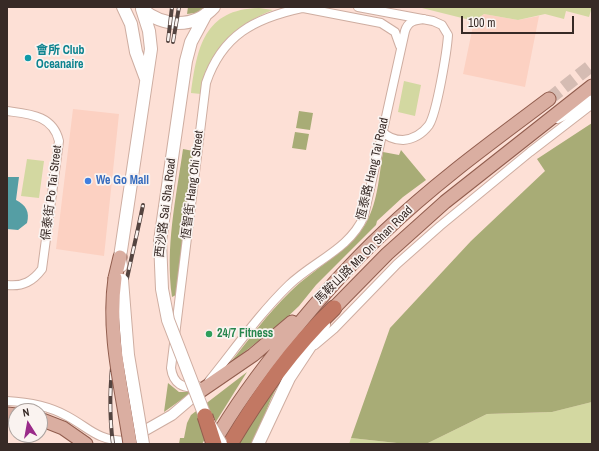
<!DOCTYPE html>
<html>
<head>
<meta charset="utf-8">
<style>
	body { margin:0 }
	#map { position:relative; width:599px; height:451px; overflow:hidden; background:#fde0d6; font-family:"Archivo Narrow",sans-serif }
	canvas { display:block }
	.frame { position:absolute; inset:0; border:8px solid #372a26; pointer-events:none }
	.north { position:absolute; left:8px; top:403px; width:40px; height:40px; box-sizing:border-box; background:#faf3f0; border:1px solid #aca39f; border-radius:50%; rotate:349deg; font-size:11px; font-weight:700; line-height:16px; text-align:center; color:#372a26 }
	.north::after { content:''; display:block; margin:auto; width:14px; height:18px; background:#9a2a89; clip-path:polygon(50% 0,100% 100%,50% 72%,0 100%) }
	.scale { position:absolute; left:461px; top:16px; width:113px; height:18px; box-sizing:border-box; border:2px solid #372a26; border-top:0; padding-left:5px; font-size:12px; line-height:14px; white-space:nowrap; color:#372a26; -webkit-text-stroke:3px #faf3f0; paint-order:stroke }
</style>
</head>
<body>
<div id="map">
<canvas width="599" height="451"></canvas>
<div class="frame"></div>
<div class="north">N</div>
<div class="scale">100 m</div>
</div>
<script>
const ctx = document.querySelector('canvas').getContext('2d');
ctx.lineJoin = 'round';
function fill(path, color) { ctx.fillStyle = color; ctx.fill(path, 'evenodd'); }
function stroke(path, color, width, dash) { ctx.strokeStyle = color; ctx.lineWidth = width; ctx.lineCap = dash ? 'butt' : 'round'; ctx.setLineDash(dash || []); ctx.stroke(path); }
function drawText(font, color, halo, rows, align = 'center') {
  ctx.font = font + ' "Archivo Narrow","Noto Sans TC",sans-serif'; ctx.lineWidth = 3.5; ctx.setLineDash([]); ctx.textBaseline = 'middle'; ctx.strokeStyle = halo; ctx.fillStyle = color; for (const [text, x, y, turn = 0] of rows) {
    ctx.save(); ctx.translate(x, y); ctx.rotate((+turn || 0) * Math.PI / 180); ctx.textAlign = isNaN(turn) ? turn : align; if (halo) ctx.strokeText(text, 0, 0); ctx.fillText(text, 0, 0); ctx.restore();
  }
}
const built = new Path2D(`
	M484 14 518 20 539 16 525 87 463 74 474 21Z
	M73 109 119 114 104 256 56 249Z`);
const green = new Path2D(`
	M418 7H592L589 17 566 11 564 19 545 14 518 20 484 14 474 21Z
	M259 8 273 10C232 26 209 50 201 94L191 93C197 48 204 9 259 8Z
	M404 81 421 85 415 116 398 112Z
	M27 159 44 161 39 198 21 196Z
	M592 402V444H426L487 414 552 412Z
	M351 438 406 444H349Z`);
const forest = new Path2D(`
	M188 7H206L203 12 187 14Z
	M299 111 313 113 310 130 296 128Z
	M592 123V402L552 412 487 414 426 444H406L351 438 390 328 471 241 545 171 537 159Z
	M295 132 309 134 306 150 292 148Z
	M183 149 193 151 176 295 172 297C165 248 176 198 183 149Z
	M401 150 426 180 403 197 377 221 376 225 316 285 299 306 280 324 229 364C249 340 267 314 290 292 312 270 350 250 366 223 378 202 379 175 383 152L399 155Z
	M286 369 271 399 253 444H236Z
	M247 372 202 444H179L180 438H184L187 423 191 415Z
	M168 383 179 392H192L164 412Z`);
const water = new Path2D(`
	M7 177H19L16 200C26 205 30 212 27 223L18 230 7 229Z`);
const primaryTunnel = new Path2D(`
	M549 99 592 65`);
const minor = new Path2D(`
	M298 7 381 23 395 32 400 46
	M358 7 433 21 442 25 448 35C447 51 437 112 429 125 423 133 414 139 403 140 395 140 388 138 382 131
	M7 111C29 114 53 115 59 141L42 269C33 281 23 287 7 285
	M315 345 334 329 397 264 440 226 530 152 591 105
	M209 381C235 349 259 314 289 285 314 261 350 249 364 216L405 31C408 21 415 20 424 19
	M198 386C183 390 173 383 171 368L206 83C222 35 255 18 302 8
	M7 401C28 402 49 406 67 416 91 429 96 440 126 441`);
const tertiary = new Path2D(`
	M121 444 172 415 199 392`);
const secondary = new Path2D(`
	M123 7 131 24 136 52 146 79
	M142 9C163 27 194 29 214 7
	M557 117 592 101
	M160 241 186 61 191 42 206 14
	M121 266 120 257 151 49 149 31 142 9
	M258 444 289 378 324 325`);
const primary = new Path2D(`
	M115 278 120 257
	M334 308 387 254 445 202 592 86
	M199 392 253 355 292 322
	M7 414 16 415
	M40 419 63 428 86 444
	M213 444C235 405 261 370 290 335 319 299 350 264 384 232 435 183 493 141 549 99`);
const motorway = new Path2D(`
	M230 444C260 394 292 348 334 308`);
const rail = new Path2D(`
	M168 41 172 7
	M173 42 179 7
	M113 444C102 363 127 284 143 205`);
const secondaryBridge = new Path2D(`
	M160 241 162 289 168 320 205 416 221 444
	M122 280 128 355 143 444`);
const primaryBridge = new Path2D(`
	M115 278C107 334 122 389 130 444`);
const motorwayBridge = new Path2D(`
	M205 416 214 444`);
const markers = [
	[28,58,4,"#0f9aa8"],
	[88,181,4,"#3f7fe0"],
	[209,334,4,"#2e9e5b"]
];
const cultureNames = [
	["會所 Club",36,51],
	["Oceanaire",36,65]
];
const streetNames = [
	["恆泰路 Hang Tai Road",373,169,-77],
	["恆智街 Hang Chi Street",193,185,-83],
	["保泰街 Po Tai Street",52,193,-83],
	["西沙路 Sai Sha Road",166,208,-83],
	["馬鞍山路 Ma On Shan Road",364,255,-45]
];
const shopNames = [
	["We Go Mall",96,181]
];
const leisureNames = [
	["24/7 Fitness",217,334]
];
fill(built, '#fcd1c2');
fill(green, '#d3d8a1');
fill(forest, '#a8ac76');
fill(water, '#559ea4');
stroke(primaryTunnel, '#d5bcb3', 13, [13, 6]);
stroke(minor, '#ceada1', 10);
stroke(tertiary, '#ceada1', 12);
stroke(secondary, '#ceada1', 14);
stroke(primary, '#915d4e', 15);
stroke(motorway, '#915d4e', 17);
stroke(minor, '#fff', 8);
stroke(tertiary, '#fff', 10);
stroke(secondary, '#fff', 12);
stroke(primary, '#daaea1', 13);
stroke(motorway, '#c27863', 15);
stroke(rail, '#544440', 4);
stroke(rail, '#faf3f0', 2.5, [8]);
stroke(secondaryBridge, '#ceada1', 14, []);
stroke(primaryBridge, '#915d4e', 15, []);
stroke(motorwayBridge, '#915d4e', 17, []);
stroke(secondaryBridge, '#fff', 12);
stroke(primaryBridge, '#daaea1', 13);
stroke(motorwayBridge, '#c27863', 15);
for (const [x, y, r, color] of markers) { const dot = new Path2D(); dot.arc(x, y, r, 0, 2 * Math.PI); ctx.fillStyle = color; ctx.fill(dot); stroke(dot, '#faf3f0', 1.5); }
drawText('bold 12px', '#0d838f', '#faf3f0', cultureNames, 'left');
drawText('12px', '#372a26', '#faf3f0', streetNames);
drawText('bold 12px', '#366cbe', '#faf3f0', shopNames, 'left');
drawText('bold 12px', '#27864d', '#faf3f0', leisureNames, 'left');
</script>
</body>
</html>
